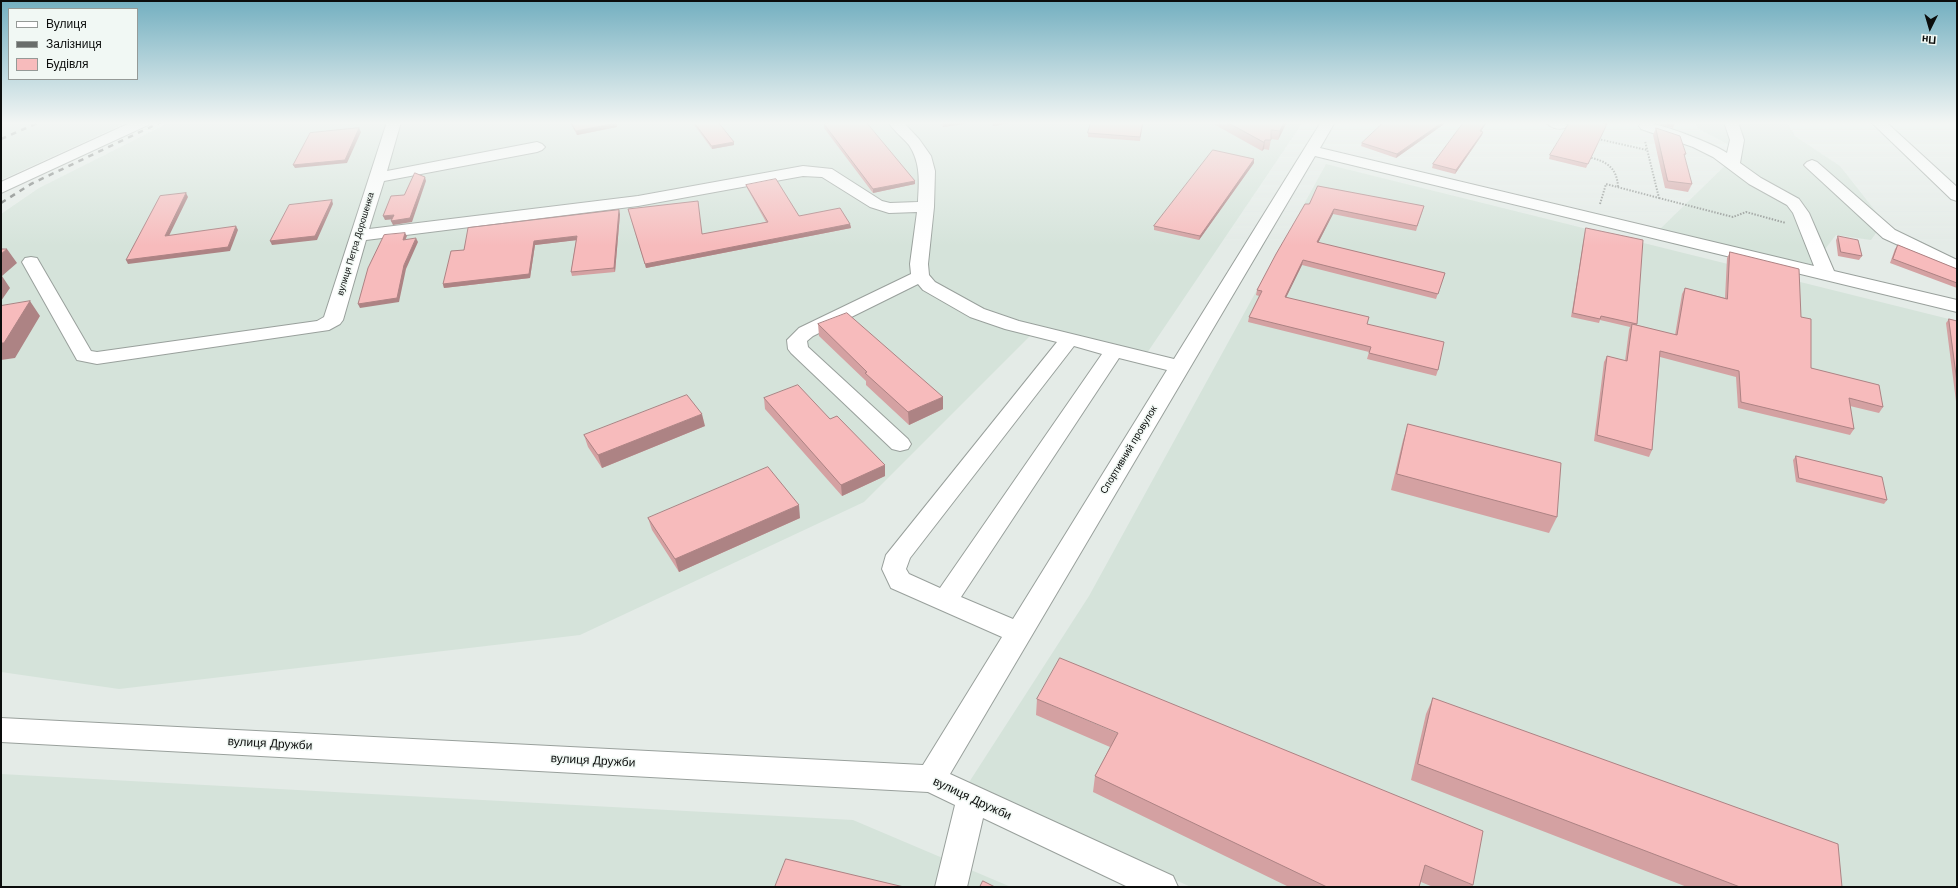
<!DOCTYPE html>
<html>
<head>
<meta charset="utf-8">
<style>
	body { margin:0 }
	#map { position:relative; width:1958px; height:888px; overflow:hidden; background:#e4ebe7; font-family:Arial,sans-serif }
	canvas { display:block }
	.frame { position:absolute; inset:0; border:2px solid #0b0d0c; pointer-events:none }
	.legend { position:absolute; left:8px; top:8px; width:130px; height:72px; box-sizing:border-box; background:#f1f8f4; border:1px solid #959a97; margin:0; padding:5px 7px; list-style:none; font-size:12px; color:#0b0d0c }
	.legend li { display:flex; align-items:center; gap:8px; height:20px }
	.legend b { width:20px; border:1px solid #959a97 }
	.north { position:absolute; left:1910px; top:8px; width:40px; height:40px; -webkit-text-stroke:3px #f1f8f4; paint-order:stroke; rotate:185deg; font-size:11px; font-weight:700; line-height:16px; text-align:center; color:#0b0d0c }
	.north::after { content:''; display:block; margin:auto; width:14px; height:18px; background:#0b0d0c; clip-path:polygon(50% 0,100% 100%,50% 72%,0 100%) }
</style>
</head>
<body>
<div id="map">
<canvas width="1958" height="888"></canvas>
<div class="frame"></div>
<ul class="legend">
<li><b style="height:5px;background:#fff"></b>Вулиця</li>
<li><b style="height:5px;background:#696d6b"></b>Залізниця</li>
<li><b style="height:11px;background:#f7bbbc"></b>Будівля</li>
</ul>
<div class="north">Пн</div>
</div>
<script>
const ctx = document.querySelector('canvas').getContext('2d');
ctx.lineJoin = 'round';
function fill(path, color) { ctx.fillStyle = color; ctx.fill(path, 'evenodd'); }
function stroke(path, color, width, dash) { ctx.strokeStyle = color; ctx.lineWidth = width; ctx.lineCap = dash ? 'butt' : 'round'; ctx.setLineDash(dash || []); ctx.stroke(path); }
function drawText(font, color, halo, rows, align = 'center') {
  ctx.font = font + ' Arial,sans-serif'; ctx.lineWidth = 3; ctx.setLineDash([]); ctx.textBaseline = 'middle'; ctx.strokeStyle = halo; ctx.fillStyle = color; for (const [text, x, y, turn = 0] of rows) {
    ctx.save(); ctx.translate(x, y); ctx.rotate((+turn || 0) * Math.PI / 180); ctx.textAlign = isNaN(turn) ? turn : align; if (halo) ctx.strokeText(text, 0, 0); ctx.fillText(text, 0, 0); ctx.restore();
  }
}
const built = new Path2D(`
	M1 122H128L1 180Z
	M170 122H1303L1145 356 1036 330 864 502 580 635 119 689 1 672V214L39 188Z
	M1694 122H1787L1795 136 1840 166 1884 222 1871 240 1836 235 1811 267 1659 230 1740 151 1697 128Z
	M1326 164 1957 321V887H1191L966 787 1089 596Z
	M1 774 853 820 1011 887H1Z`);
const path = new Path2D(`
	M1624 122 1632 123
	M1598 139 1647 150
	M1588 157C1606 161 1617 167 1618 187
	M1659 198 1733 217 1746 212 1786 223
	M1600 204 1606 184 1659 198 1645 141`);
const minor = new Path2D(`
	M132 122H150L148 125 1 193V182Z
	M387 122H401L387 171 537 142 542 144 545 147 542 150 537 152 384 181 369 229 638 196 803 166 832 169 882 201 890 203 918 202C919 182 921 163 909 145 902 137 894 131 888 122H903L919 139 931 156 935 171 934 207 928 264 929 275 935 282 984 309 1019 321 1174 359 1321 122H1335L1320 148 1814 266 1793 213 1787 205 1749 184 1713 157 1693 147 1641 129 1639 126 1641 123C1654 120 1714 144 1727 153L1730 140 1724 122H1738L1744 140 1740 163 1761 178 1799 199 1809 213 1834 271 1957 300V312L1315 156 950 774 1173 876 1178 887H1128L983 818 967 887H935L955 805 928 792 1 742V718L923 765 1002 637 891 588 882 569 886 555 1057 342 1005 329 970 317 923 290 918 284 813 336 807 341 808 347 908 439 911 444 908 449 900 451 892 449 791 353 788 349 787 340 799 328 911 274 910 264 917 212 889 213 870 207 822 177 803 176 638 206 366 240 343 320 340 324 329 330 97 364 77 360 22 262 25 258 31 257 37 258 91 351 97 352 317 321 324 317ZM1074 346 1102 354 940 588 909 574 906 569 910 558ZM1119 358 1167 370 1013 619 961 597Z
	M1546 122H1565L1567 125 1565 128C1558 130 1550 128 1546 122Z
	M1871 122H1886L1957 187V201L1951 199Z
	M1812 160 1817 162 1895 230 1957 260V272L1883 238 1807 168 1804 165 1807 162Z`);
const rail = new Path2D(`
	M1 139 40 122
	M1 203 31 184 161 122`);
const wall = new Path2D(`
	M570 122H616L617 127 577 135Z
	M692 122H718L734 145 712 149Z
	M939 122H978L943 127Z
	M989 122H1019L993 126Z
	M1143 122 1140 141 1088 137V133Z
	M1210 122H1287L1278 140 1271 139 1269 150 1264 149 1262 151Z
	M1384 122H1447L1396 158 1361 146 1362 143Z
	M1464 122H1487L1481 131 1482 135 1455 174 1432 168 1433 164Z
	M1650 122H1676L1673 128Z
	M824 124 915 181V184L873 193 824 128Z
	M1607 124 1586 168 1549 159 1550 155Z
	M1656 128 1686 154 1684 157 1692 184 1688 192 1665 188 1653 135Z
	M1254 163 1199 240 1154 230V226Z
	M746 185 799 216 850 224 851 228 646 268 628 209 703 234 766 222 747 188Z
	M1309 204 1424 206 1416 231 1333 214 1318 243 1445 273 1436 299 1302 265 1286 297 1367 324 1438 370 1436 376 1367 359 1369 352 1248 322 1249 317 1259 296 1256 295 1257 290Z
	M620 214 615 272 572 276 571 272 576 240 535 245 530 278 444 288 443 284 464 250Z
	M1586 228 1637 324V325L1675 335 1682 294 1685 288 1725 298 1727 258 1730 252 1801 317 1811 368 1883 407 1879 413 1850 406 1854 429 1850 435 1738 408 1736 377 1660 357 1652 450 1649 457 1594 441 1604 362 1607 356 1625 361 1629 330 1630 327 1600 320 1599 323 1571 317 1585 232Z
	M1838 236 1862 256 1859 260 1838 256 1836 240Z
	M1898 245 1957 269V288L1890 263 1895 249Z
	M1949 319 1957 321V409L1946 323Z
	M818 324 943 409 909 425 866 385V381L819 336Z
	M764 398 885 476 842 496 765 409Z
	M1408 424 1557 517 1549 533 1391 490 1403 440Z
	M705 426 602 468 588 447 584 435Z
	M1796 456 1887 500 1884 504 1796 482 1793 460Z
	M648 518H800L679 572 652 530Z
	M1433 698 1842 887H1687L1411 780 1426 714Z
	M1037 699 1473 885 1472 887H1433L1421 882 1419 887H1289L1093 792 1095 776 1110 747 1036 715Z`);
const shadedWall = new Path2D(`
	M954 122H978L943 127V123Z
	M999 122H1019L993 126V123Z
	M1284 122H1287L1278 140 1280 131Z
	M1443 122H1447L1396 158 1397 154Z
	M1486 122H1487L1479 135 1480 131Z
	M617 123V127L577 135 576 131Z
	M359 128 361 132 347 163 295 168 293 165Z
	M1483 132 1482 135 1455 174 1456 170Z
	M1265 140 1264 149 1262 151 1264 142Z
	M734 142V145L712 149V146Z
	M1254 159V163L1199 240 1200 236Z
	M425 177 426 181 412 222 393 225 391 221Z
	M915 181V184L873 193V189Z
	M186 193 188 197 167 240 165 236Z
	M332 200 333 204 317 240 272 245 270 241Z
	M1334 209 1333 214 1316 247 1317 242Z
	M619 210 620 214 615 272 614 268Z
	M394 215 396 219 385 220 383 216Z
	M850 224 851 228 646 268 645 264Z
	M236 226 238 230 230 251 128 264 126 260Z
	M405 233 407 236 404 243 403 240Z
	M577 236 578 240 535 245 530 278 444 288 443 284 534 241Z
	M416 238 418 242 406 269 399 302 360 308 358 304 404 265Z
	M7 249 17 263 2 276 10 288 1 301V254Z
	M1303 260 1302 265 1284 302 1285 297Z
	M30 301 40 316 15 358 1 360V343Z
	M943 397V409L909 425 908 412Z
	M702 414 705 426 602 468 598 455Z
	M885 465V476L842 496 841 485Z
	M799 505 800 518 679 572 675 559Z`);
const building = new Path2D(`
	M571 122H616L617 123 576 131Z
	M694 122H718L734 142 712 146Z
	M839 122H866L915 181 873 189 824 124Z
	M941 122H954L943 123Z
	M1091 122H1143L1140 137 1088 133Z
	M1227 122H1284L1280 131 1271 130V140H1265L1264 142Z
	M1384 122H1443L1397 154 1362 143Z
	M1464 122H1486L1480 131 1483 132 1456 170 1433 164Z
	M1570 122H1598L1607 124 1588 164 1550 155Z
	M359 128 345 160 293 165 310 133Z
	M1656 128 1680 136 1686 154H1684L1692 184 1668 181Z
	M1213 150 1254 159 1200 236 1154 226Z
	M415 173 425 177 410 218 391 221 394 215 383 216 391 196 404 195Z
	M776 179 799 216 840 208 850 224 645 264 628 209 698 201 702 234 768 222 746 185Z
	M1318 186 1424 206 1417 226 1334 209 1317 242 1445 273 1438 294 1303 260 1285 297 1369 317 1367 324 1444 342 1438 370 1369 353 1371 347 1249 317 1262 291 1257 290 1276 254 1305 204H1309Z
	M186 193 165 236 236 226 228 247 126 260 160 196Z
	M332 200 315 236 270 241 289 205Z
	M619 210 614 268 571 272 577 236 534 241 529 274 443 284 451 251 464 250 468 228Z
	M1586 228 1643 240 1637 324 1601 316 1600 319 1573 313Z
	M405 233 403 240 416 238 404 265 397 298 358 304 368 268 384 235Z
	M1838 236 1858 240 1862 256 1841 252Z
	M1898 245 1957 269V283L1893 259Z
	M1 249H7L1 254Z
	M1730 252 1799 269 1801 317 1811 319V368L1879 385 1883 407 1849 398 1854 429 1741 402 1739 371 1660 351 1652 450 1597 435 1607 356 1627 361 1632 324 1677 335 1685 288 1727 299Z
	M30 301 4 343H1V306Z
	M847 313 943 397 908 412 865 373 867 372 818 324Z
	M1949 319 1957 321V382Z
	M798 385 830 419 837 416 885 465 841 485 764 398Z
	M687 395 702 414 598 455 584 435Z
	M1408 424 1561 463 1557 517 1397 474Z
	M1796 456 1882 477 1887 500 1799 478Z
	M768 467 799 505 675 559 648 518Z
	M1060 658 1483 831 1473 885 1425 865 1419 887H1327L1095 776 1118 733 1037 699Z
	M1433 698 1838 844 1842 887H1740L1418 764Z
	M786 859 904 887H775Z
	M983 881 995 887H980Z`);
const farStreetnames = [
	["вулиця Петра Дорошенка",356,244,-73]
];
const streetNames = [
	["Спортивний провулок",1129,450,-59]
];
const nearStreetnames = [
	["вулиця Дружби",270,744,3],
	["вулиця Дружби",593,761,3],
	["вулиця Дружби",972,799,25]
];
fill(built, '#d5e3da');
stroke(minor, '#99a09c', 2);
stroke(path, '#8b908d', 2, [1.5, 1.5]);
fill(minor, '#fff');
stroke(rail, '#696d6b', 2.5, [5.5, 5.5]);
fill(wall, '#d4a1a2');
fill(shadedWall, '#ad8384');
fill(building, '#f7bbbc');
stroke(building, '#ad8384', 1);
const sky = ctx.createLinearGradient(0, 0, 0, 246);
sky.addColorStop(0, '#73afc0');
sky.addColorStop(0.5, '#f3f6f4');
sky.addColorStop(1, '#f3f6f400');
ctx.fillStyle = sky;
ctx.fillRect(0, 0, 1958, 246);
drawText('9px', '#0b0d0c', '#f1f8f4', farStreetnames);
drawText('10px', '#0b0d0c', '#f1f8f4', streetNames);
drawText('12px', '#0b0d0c', '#f1f8f4', nearStreetnames);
</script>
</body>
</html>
